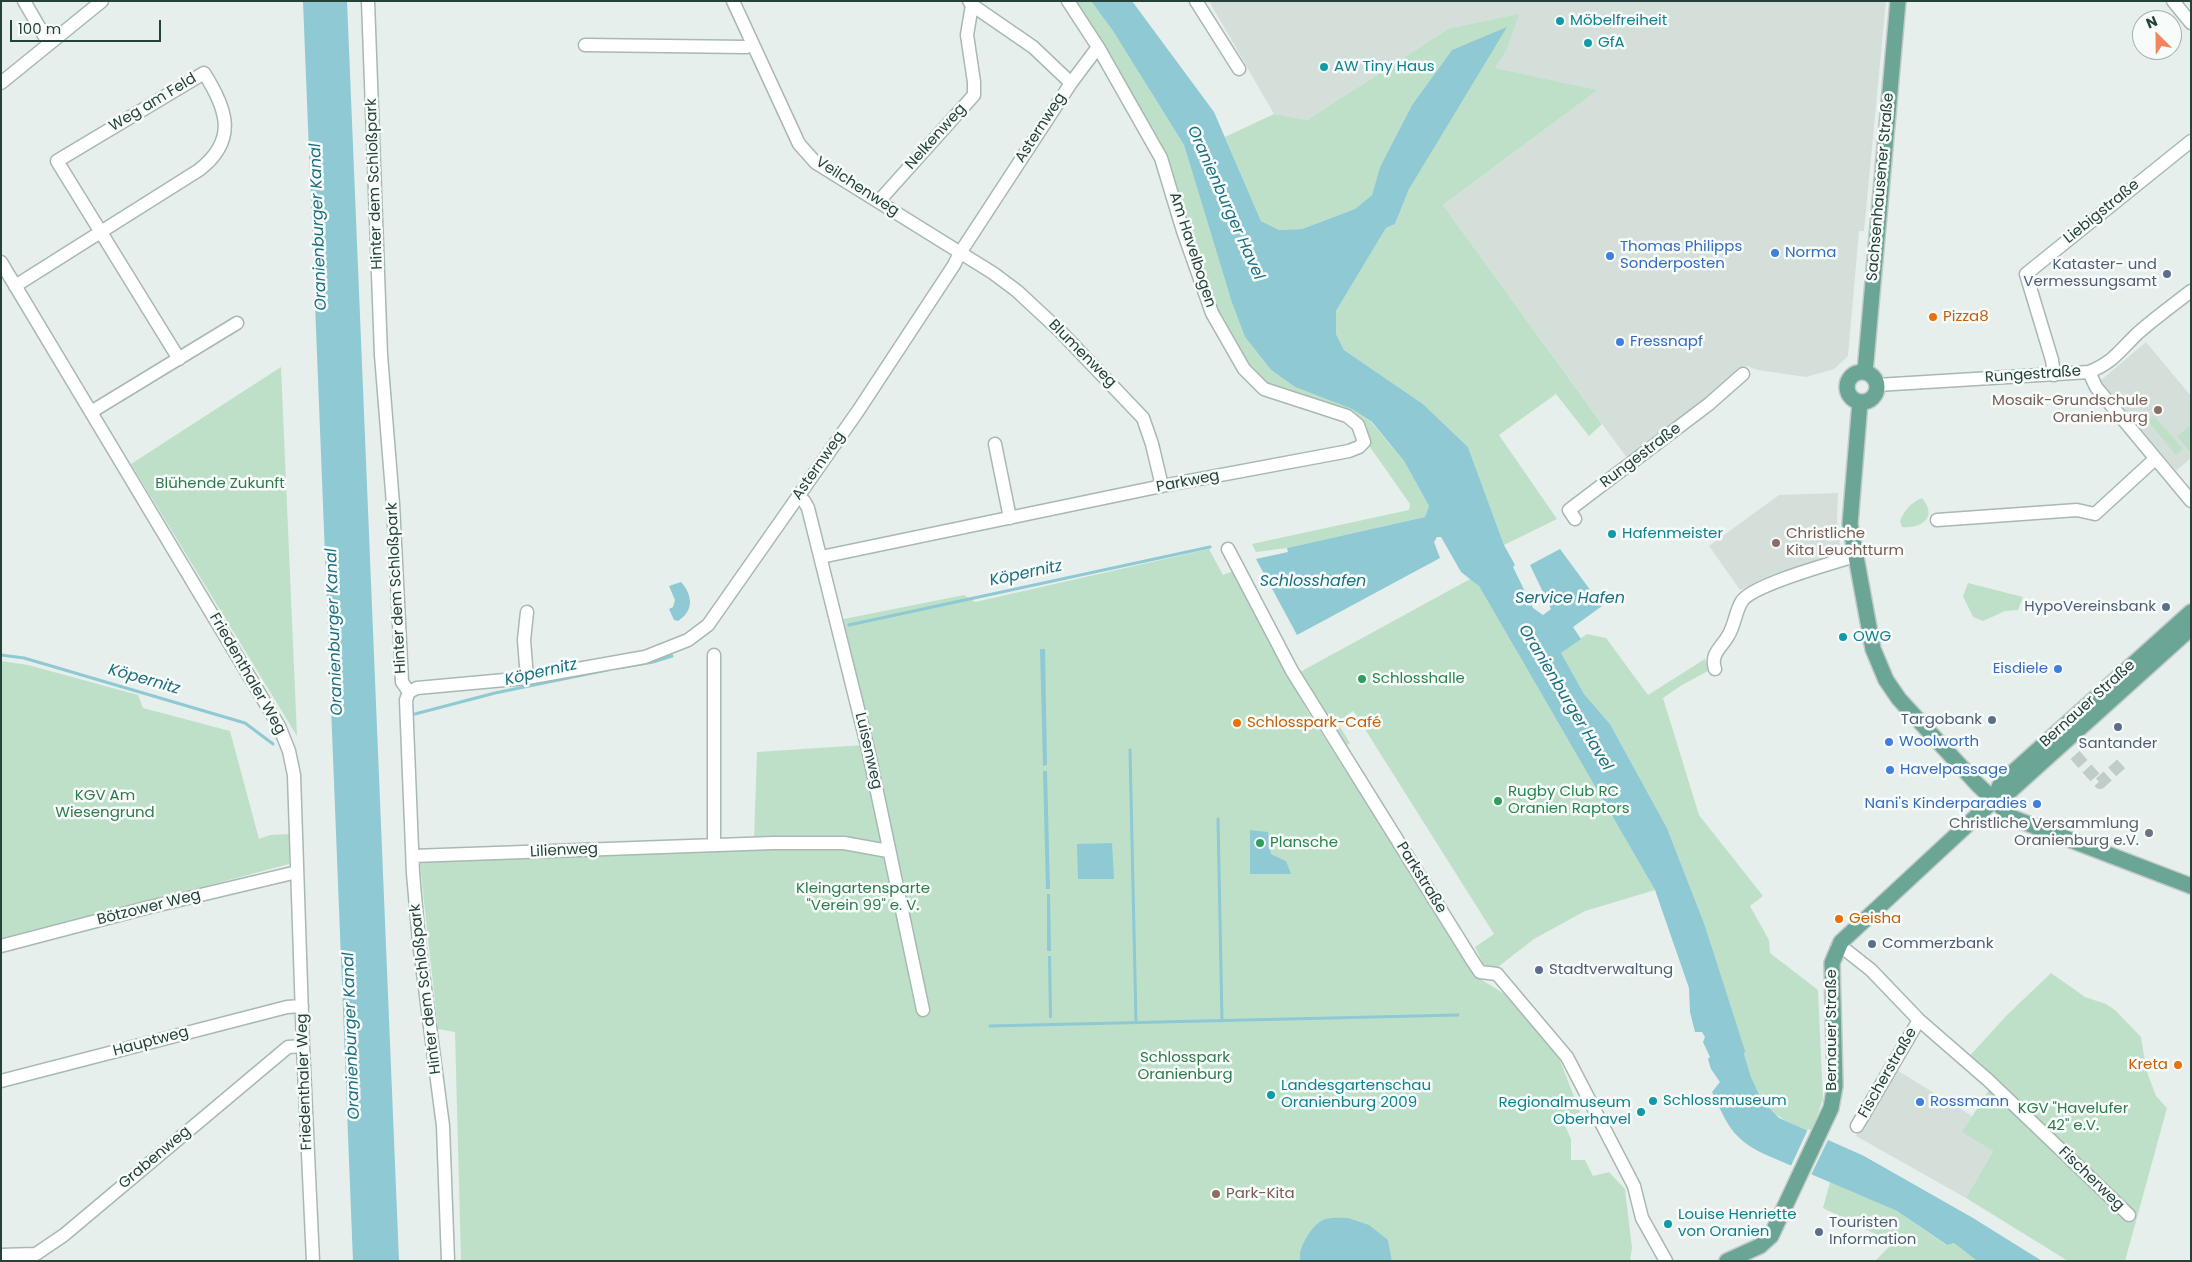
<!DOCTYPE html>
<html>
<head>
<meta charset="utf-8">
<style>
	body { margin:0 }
	#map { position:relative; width:2192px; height:1262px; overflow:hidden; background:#e6efeb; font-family:Poppins,sans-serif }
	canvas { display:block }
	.frame { position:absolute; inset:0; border:2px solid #24423a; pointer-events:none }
	.north { position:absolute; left:2132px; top:10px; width:50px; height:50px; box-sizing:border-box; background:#f7fbf9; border:1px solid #a3b1ad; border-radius:50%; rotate:337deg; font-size:14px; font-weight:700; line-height:20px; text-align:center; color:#24423a }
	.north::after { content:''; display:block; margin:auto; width:18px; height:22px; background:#f4845f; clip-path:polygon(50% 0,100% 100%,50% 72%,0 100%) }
	.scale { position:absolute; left:10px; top:20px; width:151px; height:22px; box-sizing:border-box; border:2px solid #24423a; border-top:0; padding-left:6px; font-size:15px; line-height:18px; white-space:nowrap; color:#24423a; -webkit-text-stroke:4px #f7fbf9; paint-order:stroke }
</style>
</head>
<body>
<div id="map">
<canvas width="2192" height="1262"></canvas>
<div class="frame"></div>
<div class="north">N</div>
<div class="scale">100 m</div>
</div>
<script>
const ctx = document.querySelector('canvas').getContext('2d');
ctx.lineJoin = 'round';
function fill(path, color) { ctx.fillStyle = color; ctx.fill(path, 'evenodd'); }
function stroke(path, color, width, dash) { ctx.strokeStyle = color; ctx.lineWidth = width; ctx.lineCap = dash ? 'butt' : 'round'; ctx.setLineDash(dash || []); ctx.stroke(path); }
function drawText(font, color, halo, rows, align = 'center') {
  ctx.font = font + ' Poppins,sans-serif'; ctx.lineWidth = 5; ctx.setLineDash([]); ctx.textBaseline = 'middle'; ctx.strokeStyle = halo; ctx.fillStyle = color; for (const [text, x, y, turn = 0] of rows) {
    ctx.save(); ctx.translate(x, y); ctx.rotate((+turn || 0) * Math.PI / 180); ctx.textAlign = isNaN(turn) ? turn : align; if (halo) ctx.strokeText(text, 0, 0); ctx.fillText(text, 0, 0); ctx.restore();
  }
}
const built = new Path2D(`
	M1209 1H1886L1864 231H1859L1848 356 1834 369 1806 377 1758 370 1747 366 1627 458 1443 205 1598 90 1494 68 1506 51 1448 29 1307 120 1274 114Z
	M2146 342 2191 396V458L2176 471 2100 381Z
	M1838 493 1837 520 1841 554 1824 557 1740 590 1709 546 1779 495Z
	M1895 1069 1972 1116 1963 1132 1993 1151 1966 1198 1856 1136Z`);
const green = new Path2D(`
	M1068 1H1091L1113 31 1184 145 1232 303 1245 337 1271 370 1295 387 1352 409 1371 422 1404 461 1429 506 1425 517 1287 548 1256 552 1252 544 1409 510 1410 504 1363 437 1358 425 1264 389 1212 313 1170 183Z
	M1519 14 1506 51 1495 68 1598 90 1443 205 1602 424 1589 436 1556 394 1499 435 1557 519 1504 545 1468 447 1423 404 1344 350 1336 334V311L1386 228 1395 224 1409 189 1452 50 1412 105 1380 167 1372 195 1355 209 1302 229 1279 230 1261 221 1225 137 1274 114 1307 120 1448 29Z
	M281 367 297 736 131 464Z
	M2154 416 2183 449 2176 455 2148 421Z
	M2191 425V453L2177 436Z
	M1922 498C1938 517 1922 529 1902 527L1900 521C1904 511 1911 502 1922 498Z
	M1209 549 1223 575 1233 571 1308 712 1477 977 1511 998 1559 1058 1580 1112 1562 1119 1571 1139V1160H1585L1593 1176 1609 1172 1625 1189 1632 1248 1630 1261H1392L1388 1240 1299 1255 1300 1261H461L455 1032 438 1029 419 856 754 841 757 752 864 745 834 621 964 595 975 602ZM1271 854 1286 861 1250 873Z
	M1472 578 1479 586 1655 890 1585 911 1534 939 1494 970 1485 967 1475 947 1494 934 1356 715 1353 711 1337 722 1350 743 1344 747 1300 672Z
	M1968 583 2023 597 2018 610 2005 611 1983 621 1973 617 1963 596Z
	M1587 634 1606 638 1648 695 1705 659 1708 671 1682 685 1663 698 1699 815 1763 896 1750 906 1769 940 1770 953 1818 990 1823 1099 1811 1133C1776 1118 1768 1112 1751 1077L1704 923 1667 828 1610 724 1584 694 1560 653Z
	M1 661 28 665 138 695 143 708 230 731 259 839 270 835 289 834V864L1 941Z
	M2051 973 2085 997 2106 1004 2115 1010 2141 1037 2146 1069 2156 1096 2167 1108 2125 1261H2068L1966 1198 1993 1151 1962 1132 1994 1082 1967 1059 2006 1016Z
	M1830 1182 1897 1211 1946 1245 1954 1243 1977 1261H1875L1893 1243 1823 1208Z`);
const water = new Path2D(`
	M303 1H347L399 1261H353Z
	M1091 1H1132L1214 112 1261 221 1279 230 1302 229 1355 209 1372 195 1380 167 1412 105 1452 50 1507 27 1409 189 1395 224 1386 228 1336 311V334L1344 350 1423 404 1468 447 1504 545 1515 565 1513 567 1533 608 1543 615 1551 609 1530 565 1560 549 1602 606 1573 627 1581 639 1561 653 1584 694 1610 724 1667 828 1704 923 1745 1051 1744 1054 1751 1077 1762 1100 1779 1118 1864 1156 1973 1218 2042 1261H1977L1954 1243 1947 1245 1897 1211 1764 1154C1731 1138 1727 1123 1712 1092L1720 1082 1711 1069 1708 1059 1710 1057 1703 1042 1705 1037 1702 1032H1695L1690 1012 1689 988 1655 890 1479 586 1461 572 1441 537H1437L1434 542 1440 558 1297 635 1256 559 1288 552 1287 548 1425 517 1429 506 1404 461 1372 422 1352 409 1295 387 1271 370 1245 337 1232 303 1184 145 1113 31Z
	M681 582C693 595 694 611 678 621L674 620 669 609 673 607 675 600 669 586Z
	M1040 649H1045L1047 765 1043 766Z
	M1043 771H1047L1050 889H1046Z
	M1250 830 1268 832 1271 854 1286 861 1291 874H1250Z
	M1112 843 1114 879H1078L1077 844Z
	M1047 894H1050L1051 951H1047Z
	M1048 956H1051L1052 1018H1049Z
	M1348 1218 1369 1225 1388 1240 1392 1261H1300C1297 1249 1312 1225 1323 1220 1330 1217 1341 1218 1348 1218Z`);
const pier = new Path2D(`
	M1808 1129 1829 1138 1810 1177 1790 1168Z`);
const stream = new Path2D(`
	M849 625 1210 547
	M1 655 24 658 245 723 273 744
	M618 668 653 662 672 656
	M415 714 495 693 607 670
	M1130 750 1136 1022
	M1218 819 1222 1021
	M990 1026 1458 1015`);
const minorTunnel = new Path2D(`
	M2075 755 2100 783 2122 763`);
const minor = new Path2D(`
	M24 1 49 44
	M368 1 381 355 393 504 402 682 409 692 406 700 413 873 419 942 443 1126 448 1261
	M733 1 799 144 816 163 993 273 1017 291 1060 331 1143 418 1152 444 1162 486
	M969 1 972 5 1033 47 1071 83
	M1196 1 1239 69
	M2173 1 2191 23
	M585 45 746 47 753 45
	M1 83 102 1
	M879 201 974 95V82L967 35 972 5
	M1 262 279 726 289 751 294 775 303 1046 313 1261
	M15 286 199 170C238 140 227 109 204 73L57 161 179 359
	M2089 372 2096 387 2191 501
	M2054 375 2052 360 2026 274 2191 141
	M1877 385 2089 372C2114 362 2120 350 2138 333 2155 318 2173 305 2191 291
	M91 412 237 323
	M995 444 1010 518
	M798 497 804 501 808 508 868 749 923 1010
	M1575 519 1569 510 1709 404 1743 374
	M1937 520 2077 510 2095 514 2155 459
	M1228 549 1292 671 1472 960 1480 972 1497 974 1567 1057 1634 1186 1642 1218 1666 1261
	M821 557 1162 486 1349 451 1359 447 1364 442 1358 425 1347 416 1264 389 1244 369 1212 313 1183 231 1161 158 1098 47 1068 1
	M527 612 524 640 527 678
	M714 655V844
	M1715 669C1710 654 1721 648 1728 636 1735 625 1735 612 1742 601 1754 584 1833 563 1855 556
	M409 692 417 688 527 678 645 657 688 640 708 625 858 411 954 265 960 253 1071 83 1098 47
	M413 856 773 843H844L888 851
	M1 946 146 908 297 872
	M1837 947 1847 951 1871 970 1919 1020 1988 1080 2129 1215
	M1 1081 287 1007 302 1006
	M1857 1126 1919 1020
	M1 1255 36 1254 64 1235 288 1047 303 1046`);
const major = new Path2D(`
	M1847 387a15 15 0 1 1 30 0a15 15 0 1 1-30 0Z
	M1865 372 1898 1
	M1860 402 1850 524 1873 649 1886 680 1899 699 1978 785 2013 818 2191 886
	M1993 801 2001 783 2191 612
	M1727 1261 1760 1246 1771 1236 1831 1108 1835 1086 1832 963 1841 942 1993 801 2009 792 2191 628`);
const markers = [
	[1560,21,5,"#0f9aa8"],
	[1588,43,5,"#0f9aa8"],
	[1324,67,5,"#0f9aa8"],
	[1775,253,5,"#3f7fe0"],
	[1610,256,5,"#3f7fe0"],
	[2167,274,5,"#5c6f8a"],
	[1933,317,5,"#e8710a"],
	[1620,342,5,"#3f7fe0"],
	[2158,410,5,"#8d6e63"],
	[1612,534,5,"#0f9aa8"],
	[1776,543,5,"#8d6e63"],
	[2166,607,5,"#5c6f8a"],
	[1843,637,5,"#0f9aa8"],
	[2058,669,5,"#3f7fe0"],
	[1362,679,5,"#2e9e5b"],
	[1992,720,5,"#5c6f8a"],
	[1237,723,5,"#e8710a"],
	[2118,727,5,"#5c6f8a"],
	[1889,742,5,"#3f7fe0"],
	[1890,770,5,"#3f7fe0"],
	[1498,801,5,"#2e9e5b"],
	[2037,804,5,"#3f7fe0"],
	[2149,833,5,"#6b7280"],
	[1260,843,5,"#2e9e5b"],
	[1839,919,5,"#e8710a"],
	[1872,944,5,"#5c6f8a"],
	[1539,970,5,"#5c6f8a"],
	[2178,1065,5,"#e8710a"],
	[1271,1095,5,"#0f9aa8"],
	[1653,1101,5,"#0f9aa8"],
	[1920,1102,5,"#3f7fe0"],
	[1641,1112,5,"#0f9aa8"],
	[1216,1194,5,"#8d6e63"],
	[1668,1224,5,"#0f9aa8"],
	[1819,1232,5,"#5c6f8a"]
];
const cultureNames = [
	["Möbelfreiheit",1570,21],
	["GfA",1598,43],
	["AW Tiny Haus",1334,67],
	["Hafenmeister",1622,534],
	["OWG",1853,637],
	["Landesgartenschau",1281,1086],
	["Oranienburg 2009",1281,1103],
	["Schlossmuseum",1663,1101],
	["Regionalmuseum",1631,1103,"right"],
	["Oberhavel",1631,1120,"right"],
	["Louise Henriette",1678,1215],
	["von Oranien",1678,1232]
];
const streetNames = [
	["Weg am Feld",153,103,-31],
	["Asternweg",1041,128,-57],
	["Nelkenweg",936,137,-48],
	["Hinter dem Schloßpark",375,184,-92],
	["Veilchenweg",857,187,33],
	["Sachsenhausener Straße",1881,187,-85],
	["Liebigstraße",2102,212,-39],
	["Am Havelbogen",1192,250,72],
	["Blumenweg",1082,354,45],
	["Rungestraße",2033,375,-4],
	["Rungestraße",1641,456,-37],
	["Asternweg",819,466,-55],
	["Parkweg",1188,482,-11],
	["Hinter dem Schloßpark",397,588,-93],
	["Friedenthaler Weg",247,674,60],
	["Bernauer Straße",2088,704,-42],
	["Luisenweg",868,751,77],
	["Lilienweg",564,851,-3],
	["Parkstraße",1421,878,58],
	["Bötzower Weg",149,908,-14],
	["Hinter dem Schloßpark",426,989,-97],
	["Bernauer Straße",1832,1030,-90],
	["Hauptweg",151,1042,-15],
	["Fischerstraße",1888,1073,-60],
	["Friedenthaler Weg",305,1082,-92],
	["Grabenweg",155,1158,-40],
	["Fischerweg",2091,1179,44]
];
const shopNames = [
	["Thomas Philipps",1620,247],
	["Sonderposten",1620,264],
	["Norma",1785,253],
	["Fressnapf",1630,342],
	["Eisdiele",2048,669,"right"],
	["Woolworth",1899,742],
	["Havelpassage",1900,770],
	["Nani's Kinderparadies",2027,804,"right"],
	["Rossmann",1930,1102]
];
const serviceNames = [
	["Kataster- und",2157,265],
	["Vermessungsamt",2157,282],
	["HypoVereinsbank",2156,607],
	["Targobank",1982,720],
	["Santander",2118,744,"center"],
	["Commerzbank",1882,944,"left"],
	["Stadtverwaltung",1549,970,"left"],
	["Touristen",1829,1223,"left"],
	["Information",1829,1240,"left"]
];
const foodNames = [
	["Pizza8",1943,317],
	["Schlosspark-Café",1247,723],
	["Geisha",1849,919],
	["Kreta",2168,1065,"right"]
];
const educationNames = [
	["Mosaik-Grundschule",2148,401,"right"],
	["Oranienburg",2148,418,"right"],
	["Christliche",1786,534],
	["Kita Leuchtturm",1786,551],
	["Park-Kita",1226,1194]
];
const parkNames = [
	["Blühende Zukunft",220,484],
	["KGV Am",105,796],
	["Wiesengrund",105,813],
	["Kleingartensparte",863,889],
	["\"Verein 99\" e. V.",863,906],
	["Schlosspark",1185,1058],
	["Oranienburg",1185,1075],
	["KGV \"Havelufer",2073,1109],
	["42\" e.V.",2073,1126]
];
const leisureNames = [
	["Schlosshalle",1372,679],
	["Rugby Club RC",1508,792],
	["Oranien Raptors",1508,809],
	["Plansche",1270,843]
];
const worshipNames = [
	["Christliche Versammlung",2139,824],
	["Oranienburg e.V.",2139,841]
];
const waterNames = [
	["Oranienburger Havel",1225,203,66],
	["Oranienburger Kanal",319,227,-92],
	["Köpernitz",1026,574,-12],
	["Schlosshafen",1313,582],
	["Service Hafen",1570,599],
	["Oranienburger Kanal",335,632,-92],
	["Köpernitz",541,673,-13],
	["Köpernitz",144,680,16],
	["Oranienburger Havel",1565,698,59],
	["Oranienburger Kanal",352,1036,-92]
];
fill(built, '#d4dfda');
fill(green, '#bfe0c8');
fill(water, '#8ec9d4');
fill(pier, '#e6efeb');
stroke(stream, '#8ec9d4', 3);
stroke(minorTunnel, '#bfccc8', 12, [12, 6]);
stroke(minor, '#a8b8b2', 15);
stroke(major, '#c2cac8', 18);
stroke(minor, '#fff', 12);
stroke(major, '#6aa596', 15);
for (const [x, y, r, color] of markers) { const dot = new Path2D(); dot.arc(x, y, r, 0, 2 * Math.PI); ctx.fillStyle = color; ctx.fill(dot); stroke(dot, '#f7fbf9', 2); }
drawText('15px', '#0d838f', '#f7fbf9', cultureNames, 'left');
drawText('15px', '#24423a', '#f7fbf9', streetNames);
drawText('15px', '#366cbe', '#f7fbf9', shopNames, 'left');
drawText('15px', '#4e5e75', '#f7fbf9', serviceNames, 'right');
drawText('15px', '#c56008', '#f7fbf9', foodNames, 'left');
drawText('15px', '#785e54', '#f7fbf9', educationNames, 'left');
drawText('15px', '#2d7a4b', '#f7fbf9', parkNames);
drawText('15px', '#27864d', '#f7fbf9', leisureNames, 'left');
drawText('15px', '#5b616d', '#f7fbf9', worshipNames, 'right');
drawText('italic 16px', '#1c6f80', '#f7fbf9', waterNames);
</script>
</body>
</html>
